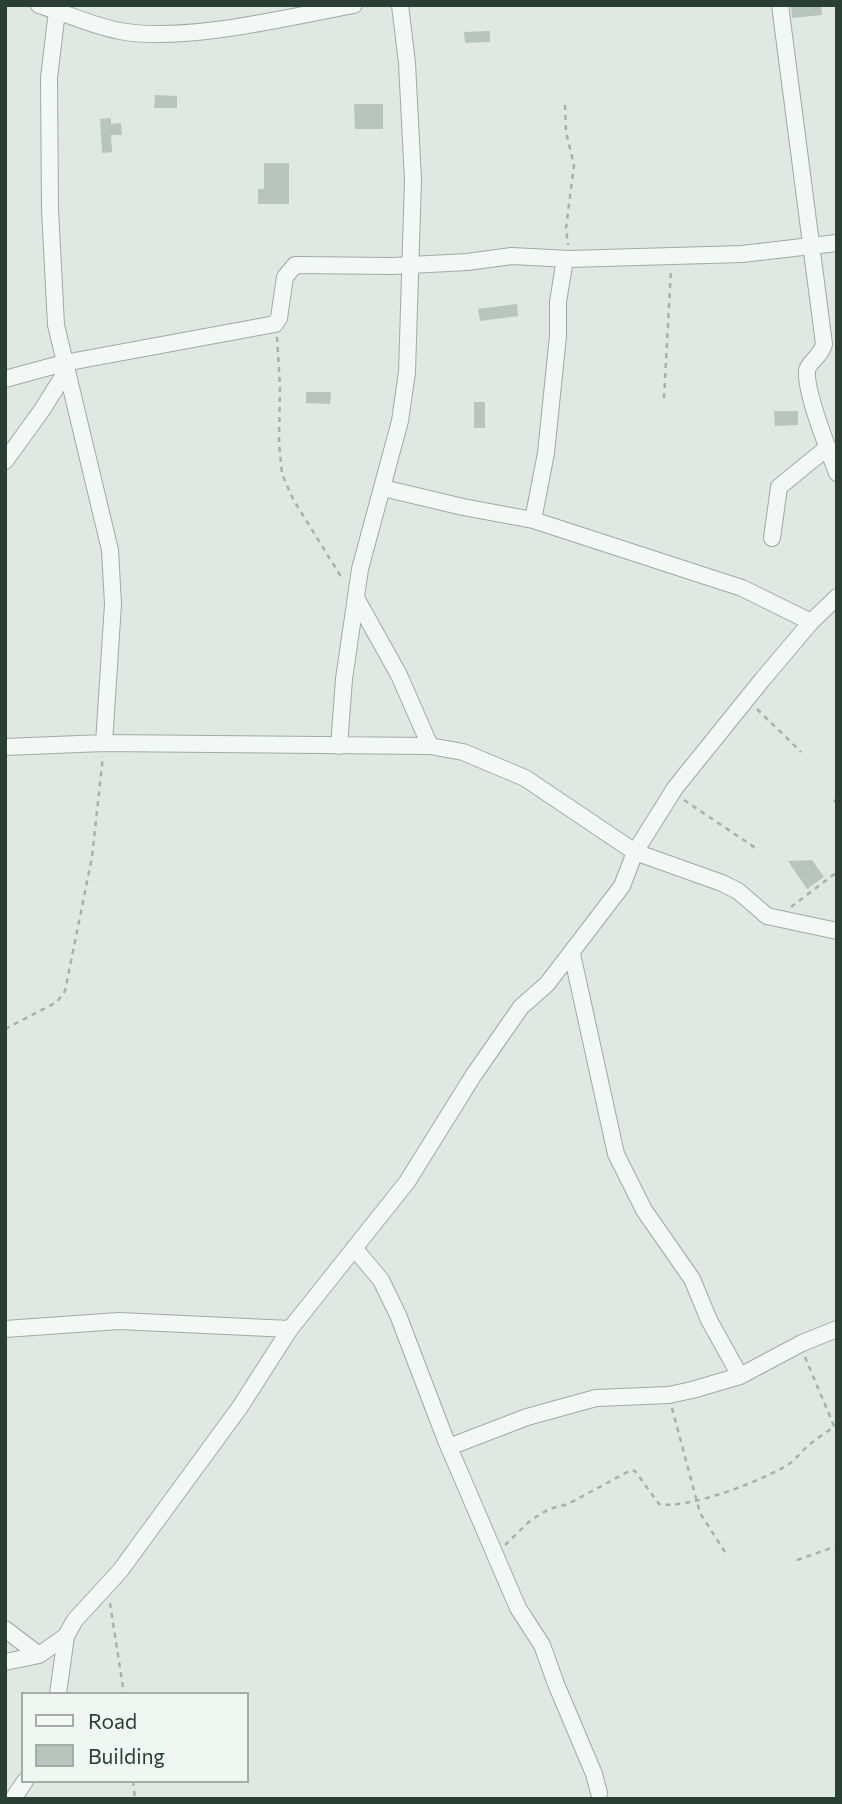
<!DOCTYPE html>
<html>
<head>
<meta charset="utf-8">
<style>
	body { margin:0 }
	#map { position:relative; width:842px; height:1804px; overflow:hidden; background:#e0e8e4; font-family:Commissioner,sans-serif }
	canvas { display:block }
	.frame { position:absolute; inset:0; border:7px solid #2a3f34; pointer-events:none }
	.legend { position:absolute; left:21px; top:1692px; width:228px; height:91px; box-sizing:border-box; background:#f0f6f2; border:2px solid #a1ada6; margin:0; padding:9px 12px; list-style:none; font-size:21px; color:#2a3f34 }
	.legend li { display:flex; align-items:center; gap:14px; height:35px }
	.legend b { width:35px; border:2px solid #a1ada6 }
</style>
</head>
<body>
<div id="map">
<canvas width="842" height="1804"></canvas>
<div class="frame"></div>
<ul class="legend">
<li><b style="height:9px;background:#f3f7f5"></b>Road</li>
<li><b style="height:19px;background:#b8c5be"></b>Building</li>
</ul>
</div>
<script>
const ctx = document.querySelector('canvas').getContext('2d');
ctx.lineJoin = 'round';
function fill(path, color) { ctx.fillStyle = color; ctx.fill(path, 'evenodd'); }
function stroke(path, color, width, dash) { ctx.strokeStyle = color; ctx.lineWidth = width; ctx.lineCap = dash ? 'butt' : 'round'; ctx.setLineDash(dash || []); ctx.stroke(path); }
const building = new Path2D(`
	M791 5H821L822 15 792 18Z
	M490 31V42L465 43 464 32Z
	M155 95 177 96V108H154Z
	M354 104H383V129H355Z
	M111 118V124L121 123 122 135H111L112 152 102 153 100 119Z
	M264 163H289V204H258V189H264Z
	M517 304 518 316 480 321 478 309Z
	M306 392H331L330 404 306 403Z
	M474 402H485V428H474Z
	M774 411H798V425L775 426Z
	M812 860 824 877 807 889 788 861Z`);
const path = new Path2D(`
	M565 105 566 132 574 165 566 228 568 245
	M277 337 280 386 279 442 282 474 293 499 343 580
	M664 398 671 269
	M757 709 801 752
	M684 800 757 849
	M834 800 837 803
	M791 907 837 872
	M5 1029 57 1002 65 991 92 857 103 756
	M805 1357 837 1433
	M672 1408 700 1513 725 1552
	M505 1545 531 1520 549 1509 568 1504 631 1470 635 1471 659 1504C688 1510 764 1480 789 1464 796 1459 802 1451 809 1445 817 1438 827 1432 835 1426
	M797 1560 837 1546
	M110 1603 124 1694
	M133 1781 135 1799`);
const minor = new Path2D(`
	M39 5C66 13 92 26 120 31 185 43 288 17 354 5
	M780 5 824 344C821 357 808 362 807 371 805 393 829 451 837 473
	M57 11 49 78 50 209 56 325 110 550 113 604 104 743
	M5 379 64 363 275 324 279 318 285 277 295 265 392 266 467 262 512 256 569 259 742 254 837 243
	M5 461 42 410 67 370
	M383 488 463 507 533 520 742 588 811 622
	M533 520 546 453 558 336V302L565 259
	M772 538 779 487 828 447
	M356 598 399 675 430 746
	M339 746 344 679 360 569 400 421 407 372 413 180 407 63 400 5
	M5 747 104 743 430 746 463 752 525 778 635 852 722 883 738 891 767 916 837 931
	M572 954 616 1154 644 1210 692 1279 709 1320 740 1376
	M354 1248 381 1280 398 1315 445 1438 518 1608 542 1645 556 1684 594 1774 599 1793
	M5 1329 119 1321 290 1329
	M449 1447 527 1417 596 1398 669 1395 692 1390 740 1376 802 1343 837 1329
	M5 1629 39 1655
	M5 1662 39 1655 66 1636
	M58 1694 66 1636 75 1620 120 1571 240 1407 290 1329 407 1182 473 1076 521 1007 547 984 622 886 635 852 675 788 762 680 811 622 837 597
	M13 1799 25 1781`);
fill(building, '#b8c5be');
stroke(minor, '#9eaba5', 18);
stroke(path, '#a7b1ac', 2.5, [5, 5]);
stroke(minor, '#f3f7f5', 16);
</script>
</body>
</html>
